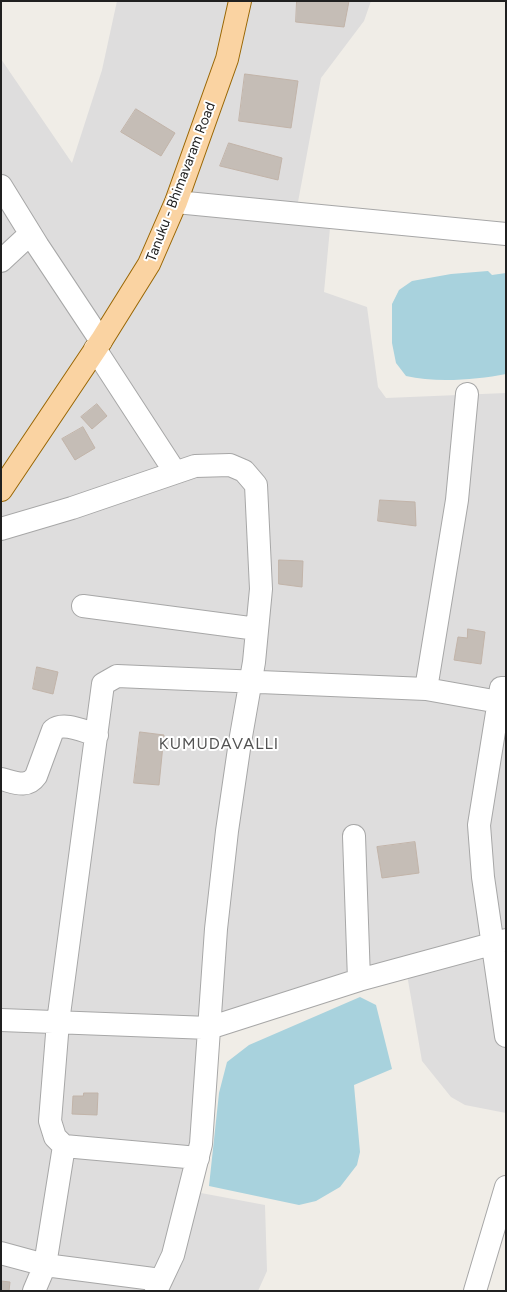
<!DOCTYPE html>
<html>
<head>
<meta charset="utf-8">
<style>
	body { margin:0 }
	#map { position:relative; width:507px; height:1292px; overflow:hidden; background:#f0ede7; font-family:Figtree,sans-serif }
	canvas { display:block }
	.frame { position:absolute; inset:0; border:2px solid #202020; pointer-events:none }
</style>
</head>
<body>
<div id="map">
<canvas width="507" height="1292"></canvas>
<div class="frame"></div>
</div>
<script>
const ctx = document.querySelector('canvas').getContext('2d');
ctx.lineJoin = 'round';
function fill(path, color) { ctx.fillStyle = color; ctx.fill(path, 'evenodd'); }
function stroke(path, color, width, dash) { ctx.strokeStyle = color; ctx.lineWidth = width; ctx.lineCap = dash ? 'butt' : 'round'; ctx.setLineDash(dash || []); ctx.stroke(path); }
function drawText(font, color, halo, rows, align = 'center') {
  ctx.font = font + ' Figtree,sans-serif'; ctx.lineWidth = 4; ctx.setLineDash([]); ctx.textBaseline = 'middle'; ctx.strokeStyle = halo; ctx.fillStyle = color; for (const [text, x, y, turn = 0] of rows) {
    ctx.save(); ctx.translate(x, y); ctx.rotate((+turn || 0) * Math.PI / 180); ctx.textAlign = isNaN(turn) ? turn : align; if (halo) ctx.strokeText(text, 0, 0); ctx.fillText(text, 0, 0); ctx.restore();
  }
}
const residential = new Path2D(`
	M117 1H371L364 21 321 78 298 202 330 228 324 292 367 307 378 387 386 398 506 393V1113L465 1105 451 1097 422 1061 405 963 208 1020 185 1190 265 1205 267 1271 258 1291H1V59L72 163 102 70Z`);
const water = new Path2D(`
	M488 271 492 275 506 273V374C476 380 435 383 406 376L396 363 392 343V304L399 290 412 281 451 274Z
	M360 997 376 1005 392 1069 354 1085 360 1152 357 1165 340 1187 316 1201 299 1205 209 1186 219 1093 227 1062 249 1045Z`);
const building = new Path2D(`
	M297 1H349L344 27 296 22Z
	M245 74 298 81 291 128 239 121Z
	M136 109 175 133 161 156 121 132Z
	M229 143 282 158 278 180 220 166Z
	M97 404 107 416 92 429 81 417Z
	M83 427 95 448 75 460 62 439Z
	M380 500 415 502 416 526 378 521Z
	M279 560 303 561 302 587 279 584Z
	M468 629 485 632 481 664 454 660 458 637 467 638Z
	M37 667 58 672 53 694 33 689Z
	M140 732 164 735 159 785 134 783Z
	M415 842 419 873 382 878 377 847Z
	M84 1093H98L97 1115 72 1114 73 1096H83Z
	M1 1281 10 1282 9 1291H1Z`);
const minor = new Path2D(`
	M1 186 38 246 101 341
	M176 202 506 234
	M1 261 30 234
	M95 349 175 472
	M1 529 72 508 195 466 230 465 244 471 256 485 261 589 254 662 240 742 227 831 216 929 201 1144 173 1255 156 1291
	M83 606 257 629
	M506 688H501L479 825 483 877 506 1036
	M426 689 457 500 467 394
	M1 779C14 782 27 789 36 776L53 730C64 721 85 732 97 735
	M354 836 359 980
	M1 1020 209 1028 359 980 506 940
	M198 1158 64 1146 55 1137 50 1121 58 1022 103 684 117 676 426 689 499 702
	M1 1253 45 1265 161 1280
	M34 1291 45 1265 64 1146
	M475 1291 506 1187`);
const major = new Path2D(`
	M1 490 101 341 149 264 176 202 227 59 240 1`);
const streetNames = [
	["Tanuku - Bhimavaram Road",181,182,-69]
];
const quarterNames = [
	["KUMUDAVALLI",219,744]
];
fill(residential, '#dedddd');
fill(water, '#a8d2dd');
fill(building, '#c5bdb6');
stroke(building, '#c2b4a9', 1);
stroke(minor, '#a7a7a7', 24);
stroke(major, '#996603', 24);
stroke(minor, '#fff', 22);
stroke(major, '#fad3a2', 22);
drawText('14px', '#202020', '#fff', streetNames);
ctx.letterSpacing = '1px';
drawText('16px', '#535353', '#fff', quarterNames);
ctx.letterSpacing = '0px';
</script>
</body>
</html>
